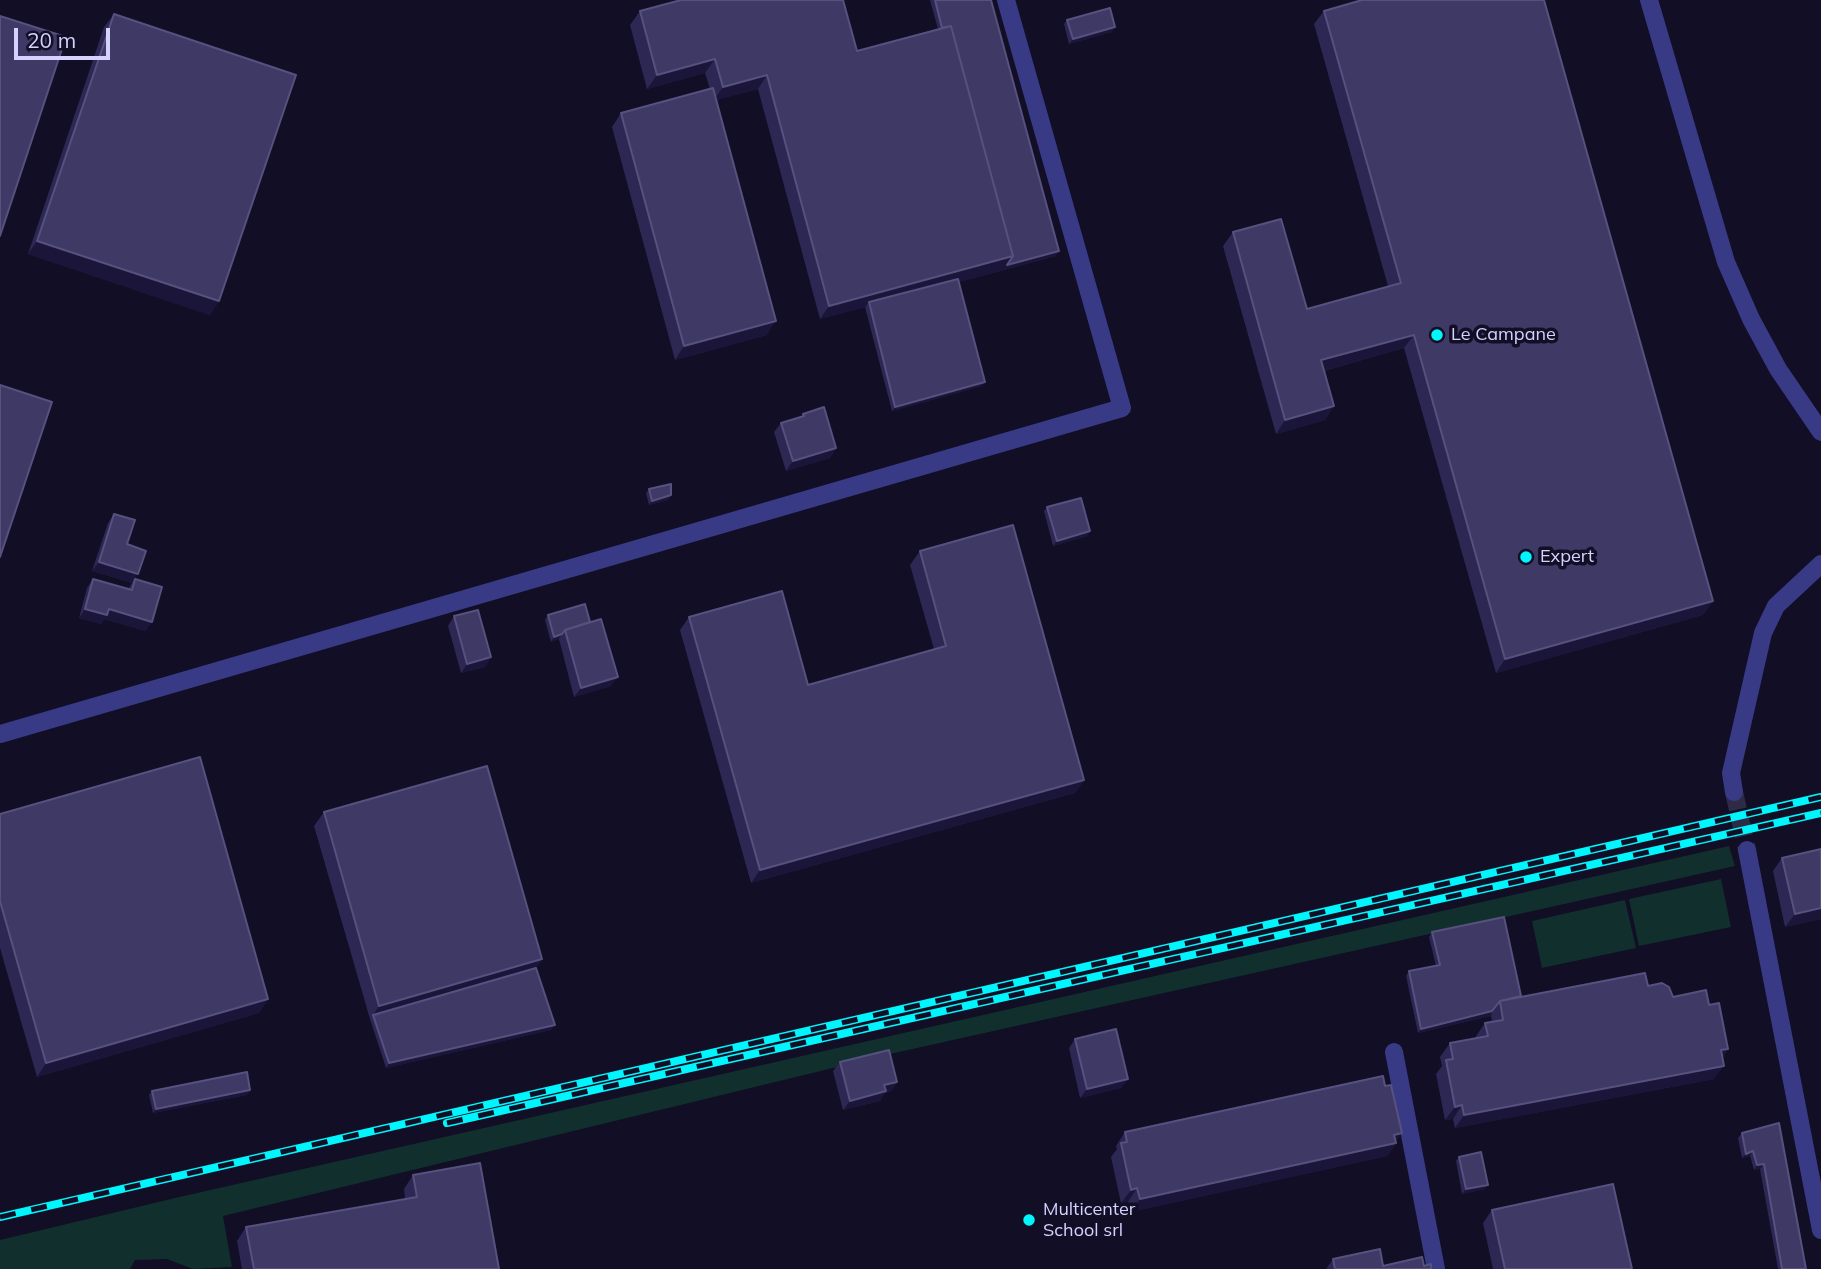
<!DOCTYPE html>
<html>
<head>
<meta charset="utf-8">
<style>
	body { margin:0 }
	#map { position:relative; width:1821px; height:1269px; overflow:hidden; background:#110e25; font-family:Mulish,sans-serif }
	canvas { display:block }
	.scale { position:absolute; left:14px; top:28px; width:96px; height:32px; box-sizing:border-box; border:4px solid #d5d2ff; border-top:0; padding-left:9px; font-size:21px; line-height:24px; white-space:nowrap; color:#d5d2ff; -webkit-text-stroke:5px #110e25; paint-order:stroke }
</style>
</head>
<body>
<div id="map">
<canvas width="1821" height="1269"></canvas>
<div class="scale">20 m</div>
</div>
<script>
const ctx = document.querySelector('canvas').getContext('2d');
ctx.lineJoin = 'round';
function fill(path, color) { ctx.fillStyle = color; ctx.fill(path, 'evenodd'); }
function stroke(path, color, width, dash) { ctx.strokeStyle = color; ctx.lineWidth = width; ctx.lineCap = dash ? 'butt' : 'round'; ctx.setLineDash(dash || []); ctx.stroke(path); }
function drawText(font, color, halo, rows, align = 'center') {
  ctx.font = font + ' Mulish,sans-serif'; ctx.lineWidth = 7; ctx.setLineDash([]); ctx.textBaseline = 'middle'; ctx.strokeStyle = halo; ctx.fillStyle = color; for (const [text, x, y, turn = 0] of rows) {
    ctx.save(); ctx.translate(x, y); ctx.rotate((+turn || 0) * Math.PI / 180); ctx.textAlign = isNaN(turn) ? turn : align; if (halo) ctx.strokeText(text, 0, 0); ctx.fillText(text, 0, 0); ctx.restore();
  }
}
const green = new Path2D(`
	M1729 846 1735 866 899 1052 223 1216 232 1267 193 1269 167 1259 135 1260 130 1269H0V1240L175 1198Z
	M1721 879 1731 927 1639 946 1629 899Z
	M1625 900 1636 948 1542 968 1532 921Z`);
const minorTunnel = new Path2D(`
	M1734 792 1747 850`);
const minor = new Path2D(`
	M1649 0 1726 262 1751 319 1778 369 1821 432
	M0 734 1122 408 1006 0
	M1734 792 1731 773 1763 633 1776 606 1821 564
	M1747 850 1821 1230
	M1394 1052 1436 1269`);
const rail = new Path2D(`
	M447 1123 1821 813
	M0 1217 1821 797`);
const wall = new Path2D(`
	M930 0H991L1056 256 959 282 985 382 982 386 892 411 865 307 820 319 758 89 716 100 767 335 675 360 612 127 621 113 710 89 705 73 647 89 630 25 640 11 857 51 938 29Z
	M1324 11 1713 601 1703 615 1496 673 1404 348 1324 371 1334 406 1325 420 1276 434 1223 246 1233 232 1307 309 1388 286 1314 24Z
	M114 14 219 301 210 315 28 254 104 27Z
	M1067 20 1112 32 1069 44 1064 24Z
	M803 414 836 448 830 458 786 471 774 432 781 423 801 417Z
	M649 489 671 495 668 500 649 505 646 493Z
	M1047 507 1090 531 1087 536 1053 546 1044 511Z
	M114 514 127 544 146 631 104 619 101 624 79 618 87 588 93 579 128 589 132 583 92 571 108 523Z
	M920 551 1084 780 1075 793 751 883 680 630 689 617 808 685 934 649 910 565Z
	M585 604 611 686 574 697 559 639 551 642 545 620 548 615Z
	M454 616 491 657 485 667 461 673 448 626Z
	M324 812 542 959 536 968 555 1025 551 1030 386 1068 370 1019 314 826Z
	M0 814 268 999 259 1013 37 1077 0 948Z
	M1782 858 1821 919 1785 927 1773 871Z
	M1432 932 1521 996 1648 986 1673 997 1709 1005 1728 1049 1722 1058 1714 1079 1455 1128 1453 1119 1445 1120 1436 1074 1442 1066 1440 1057 1450 1043 1476 1038V1036L1485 1023 1492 1022 1491 1016 1418 1033 1406 976 1409 971 1436 966 1429 937Z
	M1075 1039 1128 1079 1121 1088 1080 1098 1069 1048Z
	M840 1062 897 1082 891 1091 885 1093 880 1101 843 1110 833 1071Z
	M250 1090 247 1095 153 1113 149 1095 152 1091Z
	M1779 1123 1806 1269H1778L1760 1169 1754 1170 1750 1156 1742 1158 1738 1138 1742 1133Z
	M1125 1132 1396 1141V1143L1387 1156 1130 1212 1128 1202 1121 1203 1111 1157 1117 1149 1116 1146Z
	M1459 1157 1485 1189 1462 1194 1456 1161Z
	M413 1175 499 1269H242L237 1241 246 1227 405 1199 404 1189Z
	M1492 1210 1632 1269H1493L1483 1223Z
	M1333 1259 1383 1266H1424L1431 1269H1326Z`);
const shadedWall = new Path2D(`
	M1115 27 1112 32 1069 44 1073 39Z
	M715 59 705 73 647 89 657 75Z
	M767 75 758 89 713 101 723 87Z
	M37 241 219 301 210 315 28 254Z
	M1059 251 1056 256 1004 270 1007 265Z
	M1013 256 1004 270 870 306 869 302 865 307 820 319 829 306Z
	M776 321 767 335 675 360 684 346Z
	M1414 335 1404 348 1312 374 1321 360Z
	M985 382 982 386 892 411 895 407Z
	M1334 406 1325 420 1276 434 1285 420Z
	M836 448 830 458 786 471 793 461Z
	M671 495 668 500 649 505 652 501Z
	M1090 531 1087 536 1053 546 1057 541Z
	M99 562 138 574 132 583 92 571Z
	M1713 601 1703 615 1496 673 1505 659Z
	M85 609H109L152 622 146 631 104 619 101 624 79 618Z
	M562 634 559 639 551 642 554 637Z
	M491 657 485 667 461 673 467 664Z
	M618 677 611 686 574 697 581 688Z
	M1084 780 1075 793 751 883 760 870Z
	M1821 908V919L1785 927 1795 914Z
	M542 959 533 973 373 1015 379 1006Z
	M268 999 259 1013 37 1077 46 1063Z
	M1492 1011 1491 1016 1418 1033 1421 1029Z
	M555 1025 551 1030 386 1068 389 1063Z
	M1728 1049 1719 1062 1721 1050Z
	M1724 1066 1714 1079 1455 1128 1464 1115Z
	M1128 1079 1121 1088 1080 1098 1087 1089Z
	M897 1082 891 1091 885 1093 880 1101 843 1110 850 1101 884 1085Z
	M250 1090 247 1095 153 1113 156 1109Z
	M1462 1105 1453 1119 1445 1120 1455 1107Z
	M1402 1133 1387 1156 1130 1212 1140 1199Z
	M1753 1151 1750 1156 1742 1158 1746 1154Z
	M1764 1164 1760 1169 1754 1170 1757 1165Z
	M1488 1185 1485 1189 1462 1194 1466 1189Z
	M1137 1188 1128 1202 1121 1203 1131 1190Z`);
const building = new Path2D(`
	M681 0H843L857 51 951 26 1013 256 829 306 767 75 723 87 715 59 657 75 640 11Z
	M935 0H991L1059 251 1007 265 1013 256 951 26 942 28Z
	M1362 0H1544L1713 601 1505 659 1414 335 1321 360 1334 406 1285 420 1233 232 1281 219 1307 309 1401 283 1324 11Z
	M1110 8 1115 27 1073 39 1067 20Z
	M114 14 296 75 219 301 37 241Z
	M0 16 66 37 0 236Z
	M713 88 776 321 684 346 621 113Z
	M958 279 985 382 895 407 869 302Z
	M0 385 52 402 0 557Z
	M824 407 836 448 793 461 781 423 804 416 803 414Z
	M671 484V495L652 501 649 489Z
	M1081 498 1090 531 1057 541 1047 507Z
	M114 514 135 520 127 544 146 551 138 574 99 562Z
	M1013 525 1084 780 760 870 689 617 782 591 808 685 946 646 920 551Z
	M93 579 132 590 135 579 162 587 152 622 109 609 107 615 85 609Z
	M585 604 590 622 565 630 562 634 554 637 548 615Z
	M478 610 491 657 467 664 454 616Z
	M601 619 618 677 581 688 565 630Z
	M200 757 268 999 46 1063 0 901V814Z
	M487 766 542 959 379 1006 324 812Z
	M1821 849V908L1795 914 1782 858Z
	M1504 917 1521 996 1500 1001 1492 1011 1421 1029 1409 971 1440 965 1432 932Z
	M536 968 555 1025 389 1063 373 1015Z
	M1645 973 1648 986 1662 983 1669 987 1673 997 1706 990 1709 1005 1719 1003 1728 1049 1721 1050 1724 1066 1464 1115 1462 1105 1455 1107 1446 1060 1453 1059 1450 1043 1488 1036 1485 1023 1503 1020 1500 1001Z
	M1116 1029 1128 1079 1087 1089 1075 1039Z
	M889 1050 897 1082 884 1085 886 1091 850 1101 840 1062Z
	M247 1072 250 1090 156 1109 152 1091Z
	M1383 1076 1385 1086 1391 1085 1402 1133 1394 1135 1396 1143 1140 1199 1137 1188 1131 1190 1121 1143 1127 1142 1125 1132Z
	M1779 1123 1806 1269H1782L1764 1164 1757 1165 1753 1151 1746 1154 1742 1133Z
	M1481 1152 1488 1185 1466 1189 1459 1157Z
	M480 1163 499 1269H254L246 1227 417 1197 413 1175Z
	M1613 1184 1632 1269H1505L1492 1210Z
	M1380 1249 1383 1266 1422 1257 1424 1266 1431 1264V1269H1335L1333 1259Z`);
const markers = [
	[1437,335,7,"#00f5fd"],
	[1526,557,7,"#00f5fd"],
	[1029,1220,7,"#00f5fd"]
];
const poiNames = [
	["Le Campane",1451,335],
	["Expert",1540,557],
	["Multicenter",1043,1210],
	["School srl",1043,1231]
];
fill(green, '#112f2c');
stroke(minorTunnel, '#2e2b46', 18, [18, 9]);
stroke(minor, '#383a85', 18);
stroke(rail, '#00f5fd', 8);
stroke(rail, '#110e25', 5, [16]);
fill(wall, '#2d2754');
fill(shadedWall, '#1a1539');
fill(building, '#3f3966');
stroke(building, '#56517e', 2);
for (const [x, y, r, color] of markers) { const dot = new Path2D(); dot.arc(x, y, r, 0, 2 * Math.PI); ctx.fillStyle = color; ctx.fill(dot); stroke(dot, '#110e25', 2.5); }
drawText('18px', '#d5d2ff', '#110e25', poiNames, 'left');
</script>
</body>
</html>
